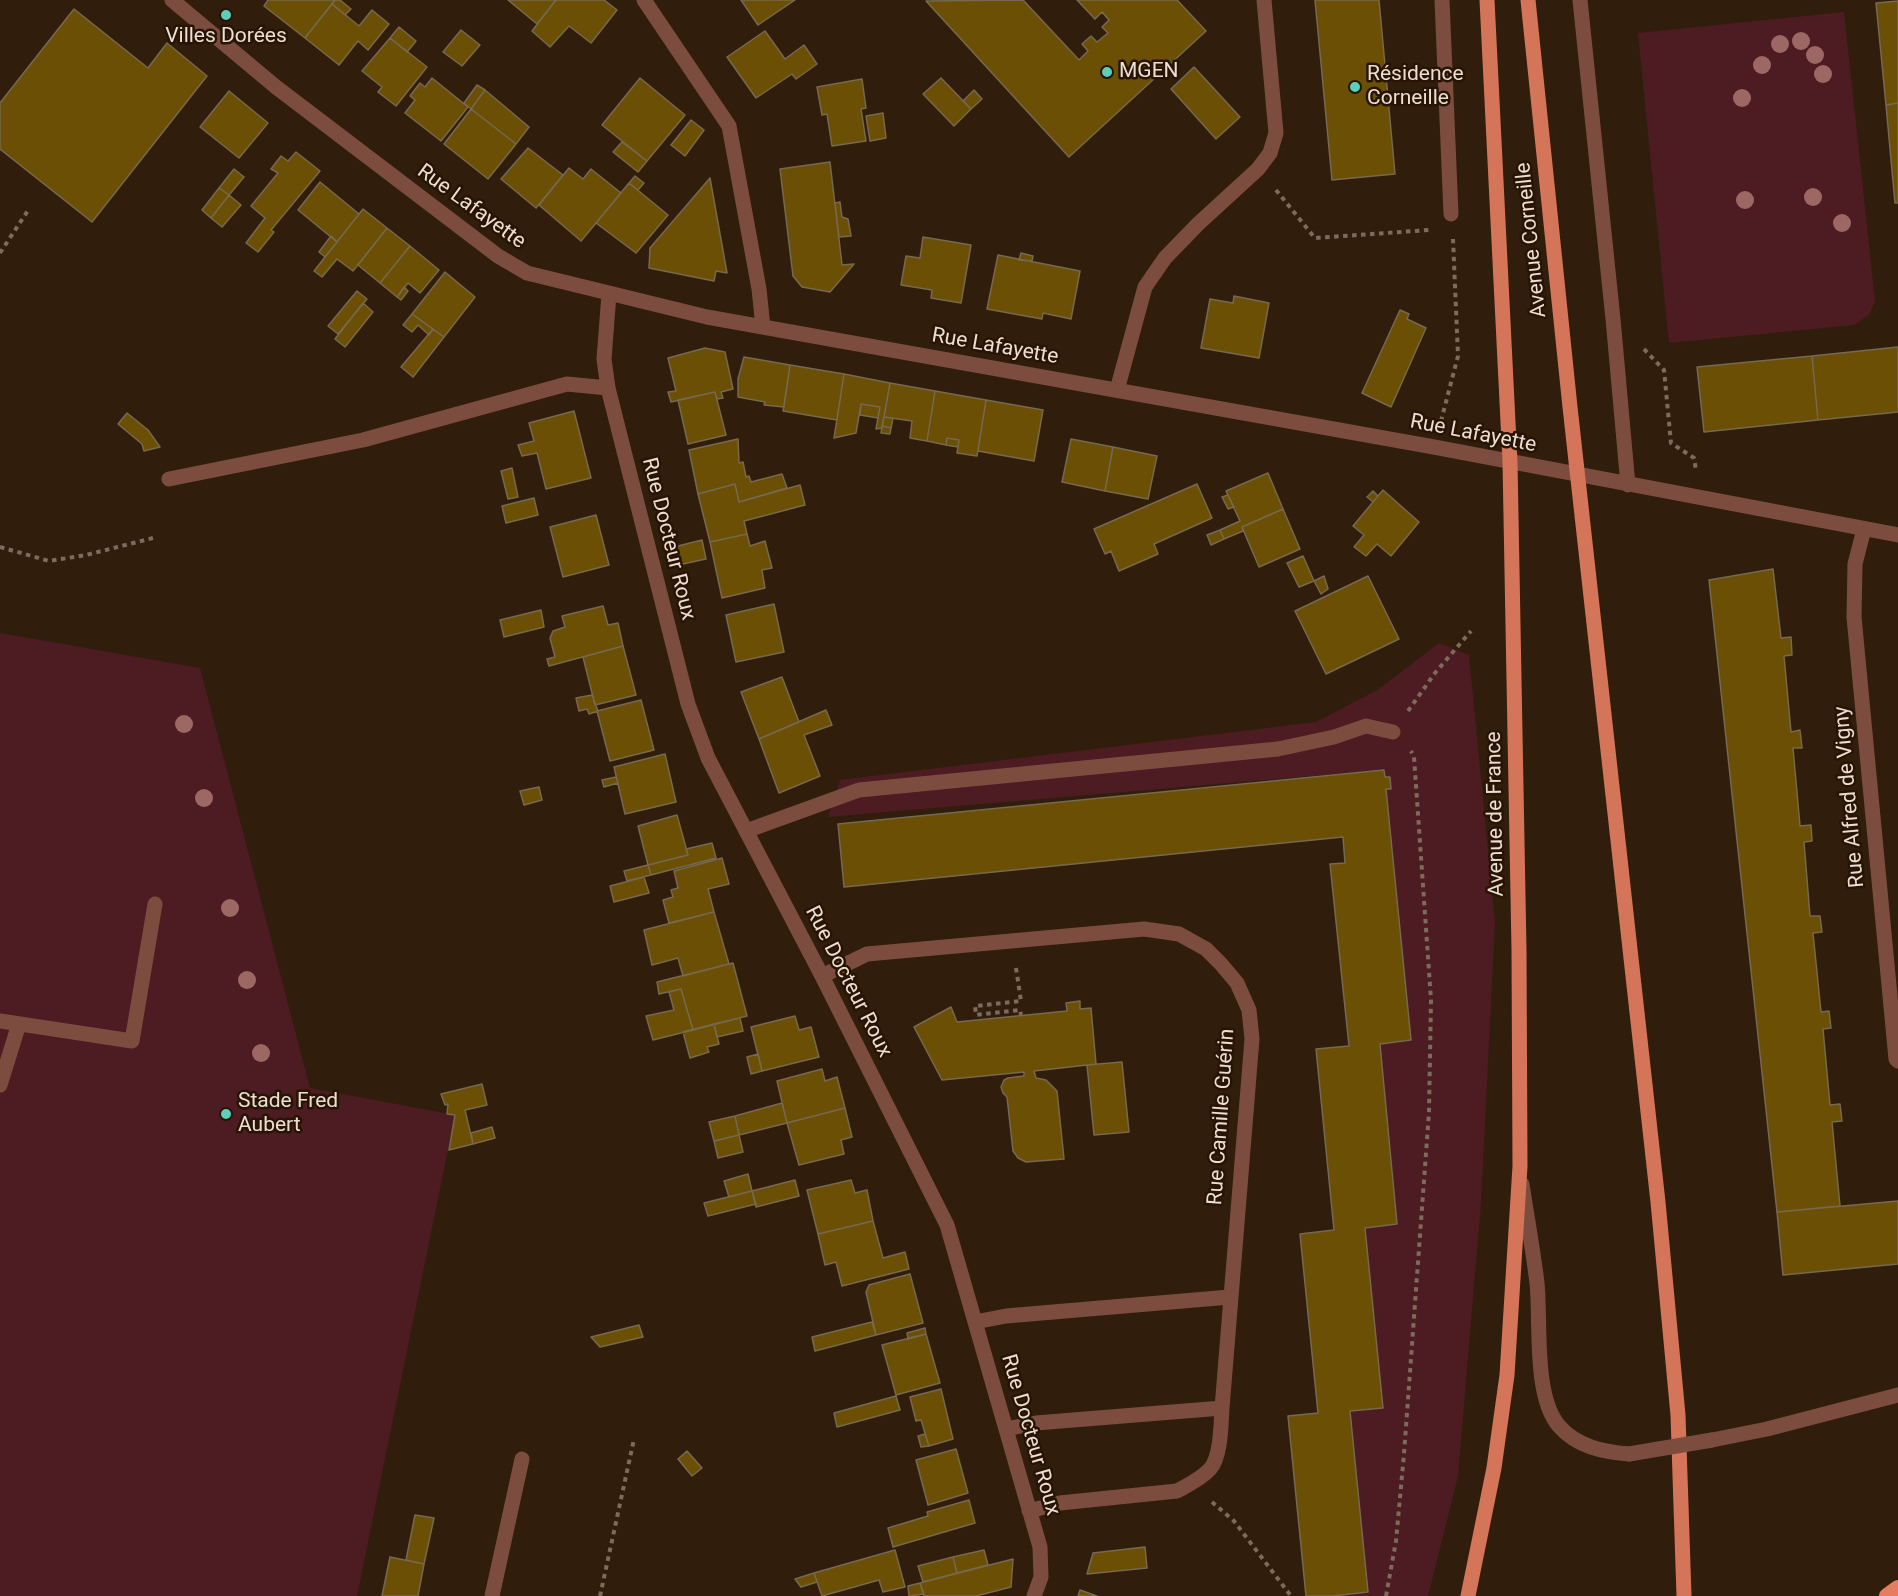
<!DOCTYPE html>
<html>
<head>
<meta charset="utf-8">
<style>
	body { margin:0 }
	canvas { display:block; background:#311d0b }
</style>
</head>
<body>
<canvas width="1898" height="1596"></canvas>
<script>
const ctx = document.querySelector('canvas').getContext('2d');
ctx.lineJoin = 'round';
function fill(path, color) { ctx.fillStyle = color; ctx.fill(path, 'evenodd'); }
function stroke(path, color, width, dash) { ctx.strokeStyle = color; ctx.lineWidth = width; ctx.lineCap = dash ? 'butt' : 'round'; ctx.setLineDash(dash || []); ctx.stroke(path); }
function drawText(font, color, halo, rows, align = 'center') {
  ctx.font = font + ' Roboto,sans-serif'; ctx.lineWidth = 5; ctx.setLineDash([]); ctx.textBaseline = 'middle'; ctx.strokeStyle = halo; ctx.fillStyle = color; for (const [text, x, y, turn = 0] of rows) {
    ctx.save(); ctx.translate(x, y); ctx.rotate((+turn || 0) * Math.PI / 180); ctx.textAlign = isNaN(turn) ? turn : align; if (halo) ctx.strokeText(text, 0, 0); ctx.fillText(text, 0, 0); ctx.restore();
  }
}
const green = new Path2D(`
	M1844 12 1875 301 1869 315 1854 325 1669 343 1638 33Z
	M0 633 200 668 310 1088 455 1115 357 1596H0Z
	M1439 643 1469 655 1495 923 1481 1203 1458 1476 1428 1596H1332L1368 1592 1350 1411 1365 1228 1397 1224 1380 1044 1411 1040 1386 789H1391L1390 777H1385L1383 770 828 817 840 780 1316 722 1379 689Z`);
const building = new Path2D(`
	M268 0H335L305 38 264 6Z
	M335 0H340L351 9 345 15 332 4Z
	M508 0H556L537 24Z
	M556 0H604L617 10 591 43 569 26 550 47 532 31Z
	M741 0H795L758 25Z
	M1023 0 1079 60 1088 51 1082 44 1091 36 1097 42 1108 33 1102 27 1109 20 1102 12 1095 19 1077 0H1177L1206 31 1069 157 926 1Z
	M1315 0H1379L1395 174 1332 180Z
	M1898 1V103L1886 105 1876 3Z
	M332 4 359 26 372 10 389 24 368 50 358 41 339 65 305 38Z
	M74 9 148 68 167 43 207 76 92 222 0 149V103Z
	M399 27 416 41 407 52 390 38Z
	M461 30 480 45 462 66 443 52Z
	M765 31 785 59 804 45 817 64 796 79 792 74 756 98 727 57Z
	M390 38 427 67 396 106 378 92 382 87 362 71Z
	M1194 67 1240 117 1216 139 1171 89Z
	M432 78 468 107 441 141 405 113 415 100 410 96 420 83 425 87Z
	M640 78 685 115 647 161 602 125Z
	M941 78 971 109 954 126 923 94Z
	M862 79 866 108 861 109 866 141 832 146 827 114 822 115 817 87Z
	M477 85 485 90 471 109 464 103Z
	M485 90 529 127 516 144 471 109Z
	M974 90 982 99 971 109 963 101Z
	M229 91 268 123 239 158 200 127Z
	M1898 103V203H1895L1886 105Z
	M471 109 516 144 488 179 444 144Z
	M883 113 886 138 870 141 866 116Z
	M691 120 704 130 685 156 671 145Z
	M622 142 647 161 638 172 613 152Z
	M528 148 563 175 536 208 501 179Z
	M296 152 320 171 271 230 274 232 258 252 246 243 265 218 251 206 278 173 271 169 281 156 288 161Z
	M830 162 842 265 854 264 830 292 802 287 793 276 780 169Z
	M569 168 583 179 591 169 621 193 581 241 539 205Z
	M234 169 244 177 229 195 219 188Z
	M635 176 644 183 638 190 629 183Z
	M710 178 727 273 716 271 714 281 649 268 650 248Z
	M320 182 359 214 337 242 298 210Z
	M629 183 668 215 636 253 596 223Z
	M219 188 229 195 211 218 202 210Z
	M229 195 241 205 222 227 211 218Z
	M840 202 842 217 848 219 851 236 839 237 835 203Z
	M363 209 387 228 353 271 337 259 322 277 314 271Z
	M387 228 410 246 380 283 358 265Z
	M331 236 337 242 325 257 319 252Z
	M923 237 971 245 961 303 931 298 932 290 901 285 906 256 920 258Z
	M410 246 439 270 420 293 408 283 397 297 380 283Z
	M1021 253 1033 256 1032 261 1019 260Z
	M998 255 1080 271 1071 319 1043 313 1042 319 987 309Z
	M445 272 475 297 444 337 412 314Z
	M404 287 408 291 401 300 397 297Z
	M357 291 367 299 338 334 328 326Z
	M1234 296 1269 303 1259 358 1201 348 1210 299 1233 303Z
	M363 303 373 312 345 347 335 339Z
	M1400 310 1409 314 1407 319 1426 328 1391 407 1362 393Z
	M412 314 433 329 429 335 418 325 412 332 403 325Z
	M433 329 444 337 413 377 401 367Z
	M1898 347V412L1818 420 1812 356Z
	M705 348 725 352 733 389 721 392 723 398 717 399 715 392 671 402 668 392 676 391 668 358Z
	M1812 356 1818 420 1704 432 1697 367Z
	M744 357 790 365 784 407 764 405 765 402 738 397V379Z
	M790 365 844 374 837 420 783 411Z
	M844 374 890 383 882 428 876 429 880 407 861 404 856 433 834 438Z
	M890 383 935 391 927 441 910 438 912 421 884 417Z
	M935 391 986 400 977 456 957 453 959 440 947 438 946 445 927 441Z
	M715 392 726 435 688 444 678 400Z
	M986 400 1043 410 1034 461 978 451Z
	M861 404 880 407 878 418 860 415Z
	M574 411 591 478 546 489 537 453 522 456 518 445 534 441 529 423Z
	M127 413 148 430 160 447 144 451 142 444 118 424Z
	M884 417 893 418 891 428 882 426Z
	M882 426 891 428 890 434 881 433Z
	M947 438 959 440 958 447 946 445Z
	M738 439 739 463 743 462 746 477 749 476 751 482 782 474 787 488 739 502 735 484 698 494 689 450Z
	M1071 439 1113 447 1105 491 1062 482Z
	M1113 447 1157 456 1148 499 1105 491Z
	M512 468 518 497 508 499 501 471Z
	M1268 473 1283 509 1242 527 1243 531 1224 539 1220 530 1240 521 1226 491Z
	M735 484 739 502 800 485 805 505 744 521 747 534 710 542 698 494Z
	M1197 484 1212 518 1154 544 1158 554 1119 571 1111 551 1105 554 1094 529Z
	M1383 490 1419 522 1391 556 1377 544 1366 556 1354 547 1364 535 1353 526Z
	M1373 491 1378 496 1373 502 1367 497Z
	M1228 495 1234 507 1228 509 1222 497Z
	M534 498 538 515 506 523 502 506Z
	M1283 509 1300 549 1259 567 1242 527Z
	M596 515 609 565 563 577 550 527Z
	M1220 530 1224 539 1211 545 1207 535Z
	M747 534 750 546 765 541 772 568 762 570 765 588 722 598 710 542Z
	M702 540 706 559 678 565 674 547Z
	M1303 556 1314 581 1299 587 1287 563Z
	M1773 569 1781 638 1791 637 1792 655 1784 656 1791 732 1800 730 1802 748H1793L1800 826 1811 825 1812 841 1804 842 1810 916H1820L1822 932 1813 933 1821 1012 1829 1011 1831 1028 1823 1029 1830 1105 1840 1104 1842 1121 1832 1122 1840 1206 1777 1212 1709 580Z
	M1324 576 1328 589 1321 594 1314 581Z
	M1368 576 1399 639 1326 674 1295 611Z
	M774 604 784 652 736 662 726 615Z
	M603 606 608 625 618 623 623 646 549 666 547 659 555 657 550 638 553 631 565 627 562 616Z
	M541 610 544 627 504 637 500 620Z
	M623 646 636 695 595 705 583 657Z
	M782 677 799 722 759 739 741 692Z
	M592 695 598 711 589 714 587 709 579 711 576 698Z
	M641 700 654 750 610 761 597 711Z
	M826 710 832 725 804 735 820 776 779 793 759 739Z
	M665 754 676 802 625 814 614 767Z
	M1384 770 1385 777H1390L1391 789H1386L1411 1040 1380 1044 1397 1224 1365 1228 1383 1408 1350 1411 1368 1592 1332 1596H1306L1288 1416 1318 1413 1300 1234 1334 1230 1316 1049 1349 1046 1330 864 1345 863 1343 837 844 887 838 824Z
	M616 777 618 783 604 787 602 780Z
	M539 787 542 800 524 805 520 791Z
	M677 815 688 855 648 865 638 826Z
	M712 843 716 858 651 875 648 865 688 855 686 849Z
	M722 858 729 884 708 889 714 912 669 923 663 900 673 897 671 890 678 888 674 871Z
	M648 865 651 875 627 881 624 871Z
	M644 877 649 893 614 902 610 886Z
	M714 912 729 964 683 976 678 958 652 965 644 930Z
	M733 963 747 1016 693 1030 681 989 659 994 657 982Z
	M681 989 693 1030 653 1040 646 1016 674 1010 669 992Z
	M1080 1001V1009L1091 1008 1096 1064 1034 1071 1036 1078 1046 1080 1057 1091 1064 1159 1026 1162 1018 1158 1013 1151 1007 1097 1003 1093 1001 1087 1004 1080 1008 1078 1024 1076V1072L942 1080 914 1027 951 1007 957 1022 1067 1011 1066 1003Z
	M795 1016 799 1030 811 1027 819 1057 762 1071 751 1027Z
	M740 1018 743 1031 717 1037 714 1024Z
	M714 1024 719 1044 707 1047 709 1052 690 1058 683 1032Z
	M758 1054 762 1071 751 1074 747 1057Z
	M1122 1062 1129 1132 1094 1135 1087 1065Z
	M822 1069 825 1081 837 1077 845 1108 787 1123 777 1081Z
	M482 1084 487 1105 465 1110 473 1144 449 1150 455 1115 447 1114 448 1104 445 1105 441 1094Z
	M782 1103 787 1123 739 1135 735 1116Z
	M845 1108 852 1137 841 1140 844 1154 799 1165 787 1123Z
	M735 1116 739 1135 714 1141 709 1122Z
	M492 1127 495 1138 473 1144 471 1133Z
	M739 1135 743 1152 718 1158 714 1141Z
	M748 1174 752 1191 729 1197 724 1181Z
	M795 1180 799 1196 756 1207 752 1191Z
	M851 1180 855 1193 867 1190 873 1221 818 1234 807 1190Z
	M752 1191 756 1204 708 1216 704 1203Z
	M1898 1201V1264L1783 1275 1777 1212Z
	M873 1221 883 1258 905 1252 909 1269 842 1286 836 1262 825 1265 818 1234Z
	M910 1274 923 1323 876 1335 866 1292 869 1285Z
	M872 1322 876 1335 815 1351 812 1337Z
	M639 1325 643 1337 600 1347 591 1337Z
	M925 1328 926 1334 908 1339 907 1333Z
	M926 1334 940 1383 896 1395 882 1345Z
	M941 1389 953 1439 929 1446 921 1420 916 1421 910 1397Z
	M896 1396 900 1410 837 1427 834 1413Z
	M925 1434 929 1446 921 1447 918 1436Z
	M956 1449 968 1493 928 1505 916 1460Z
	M687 1451 702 1468 692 1476 678 1459Z
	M969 1500 975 1523 893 1547 888 1528 928 1516 927 1512Z
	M415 1515 434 1518 424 1564 406 1560Z
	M1145 1547 1147 1568 1087 1574 1093 1553Z
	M895 1550 905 1587 883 1592 879 1580 822 1596 814 1573Z
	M984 1550 988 1565 957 1573 953 1557Z
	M390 1557 424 1564 418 1596H382Z
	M953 1557 957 1573 923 1582 918 1566Z
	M1013 1559 1011 1587 976 1596H924L920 1583Z
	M814 1573 817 1582 801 1587 795 1579Z
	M920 1583 924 1594 909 1596 908 1586Z
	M1080 1590 1097 1596H1078Z`);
const path = new Path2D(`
	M1276 190 1315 238 1429 230
	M0 253 29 209
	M1644 349 1664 370 1671 443 1694 458 1696 470
	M1441 421 1458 356 1453 239
	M0 547 49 561 86 555 153 538
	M1408 711 1435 673 1471 631
	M1016 968 1021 1001 975 1006 976 1015 1020 1010 1021 1015
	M1212 1502 1234 1521 1291 1596
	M600 1596 634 1439
	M1386 1596 1396 1541 1404 1454 1429 1112 1431 1000 1414 757 1411 751`);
const service = new Path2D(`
	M169 479 363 440 567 384 608 388
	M746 831 859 790 1278 749 1334 737 1366 726 1393 732
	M0 1021 132 1041 155 904
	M0 1085 19 1024`);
const minor = new Path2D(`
	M172 0 276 87 498 256 527 273 707 317 1434 447 1898 535
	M644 0 729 126 759 289 763 327
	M1442 0 1451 214
	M1580 0 1613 319 1628 485
	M609 294 604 359 608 388 688 704 708 758 822 976 947 1225 1040 1547 1041 1577 1034 1596
	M1117 390 1145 287 1165 258 1198 224 1258 169 1270 153 1276 133 1264 0
	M1864 529 1855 564 1854 617 1896 1059 1898 1061
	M822 976 867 954 1144 929 1179 934 1206 949 1221 964 1237 983 1249 1010 1252 1039 1222 1408C1221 1424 1221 1457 1210 1469 1201 1479 1188 1485 1177 1491L1060 1503 1029 1511
	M975 1322 1006 1316 1230 1297
	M1006 1429 1036 1423 1222 1408
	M492 1596 522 1459`);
const tertiary = new Path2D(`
	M1522 1184C1527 1217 1533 1250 1537 1283 1541 1321 1533 1396 1559 1426 1577 1447 1604 1452 1629 1454
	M1712 1440 1767 1429 1898 1395`);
const primary = new Path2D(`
	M1528 0 1570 407 1658 1202 1678 1415 1684 1596
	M1468 1596 1494 1468 1507 1375 1520 1166 1519 950 1510 462 1487 0`);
const trunk = new Path2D(`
	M1887 1596 1898 1588`);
const tertiaryBridge = new Path2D(`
	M1629 1454 1712 1440`);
const trees = [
	[1801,41],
	[1780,44],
	[1815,55],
	[1762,65],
	[1823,74],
	[1742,98],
	[1813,197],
	[1745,200],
	[1842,223],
	[184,724],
	[204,798],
	[230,908],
	[247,980],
	[261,1053]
];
const markers = [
	[226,15,6,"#5bcebc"],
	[1107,72,6,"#5bcebc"],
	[1355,87,6,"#5bcebc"],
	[226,1114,6,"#5bcebc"]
];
const poiNames = [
	["Villes Dorées",226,37,"center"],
	["MGEN",1119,72],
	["Résidence",1367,75],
	["Corneille",1367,99],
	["Stade Fred",238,1102],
	["Aubert",238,1126]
];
const streetNames = [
	["Rue Lafayette",471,207,36],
	["Avenue Corneille",1532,240,-96],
	["Rue Lafayette",995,347,10],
	["Rue Lafayette",1473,434,11],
	["Rue Docteur Roux",668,539,76],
	["Rue Alfred de Vigny",1850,797,-95],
	["Avenue de France",1496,814,-91],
	["Rue Docteur Roux",848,982,63],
	["Rue Camille Guérin",1222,1117,-86],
	["Rue Docteur Roux",1030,1435,74]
];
fill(green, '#4d1b22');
fill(building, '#6a4f05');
stroke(building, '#76694f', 1.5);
stroke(path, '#7d6b5c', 4, [4.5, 4.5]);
stroke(service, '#7c4d3f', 15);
stroke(minor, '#7c4d3f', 15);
stroke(tertiary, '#7c4d3f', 15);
stroke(primary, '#d47559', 15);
stroke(trunk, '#e67d5e', 16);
stroke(tertiaryBridge, '#7c4d3f', 15);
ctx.fillStyle = '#9d6864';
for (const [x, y] of trees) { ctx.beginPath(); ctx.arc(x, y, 9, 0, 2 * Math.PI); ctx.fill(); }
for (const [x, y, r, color] of markers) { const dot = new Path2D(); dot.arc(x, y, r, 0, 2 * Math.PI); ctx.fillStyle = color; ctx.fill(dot); stroke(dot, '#271403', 2); }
drawText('21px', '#ecded3', '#271403', poiNames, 'left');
drawText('21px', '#ecded3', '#271403', streetNames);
</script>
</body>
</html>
